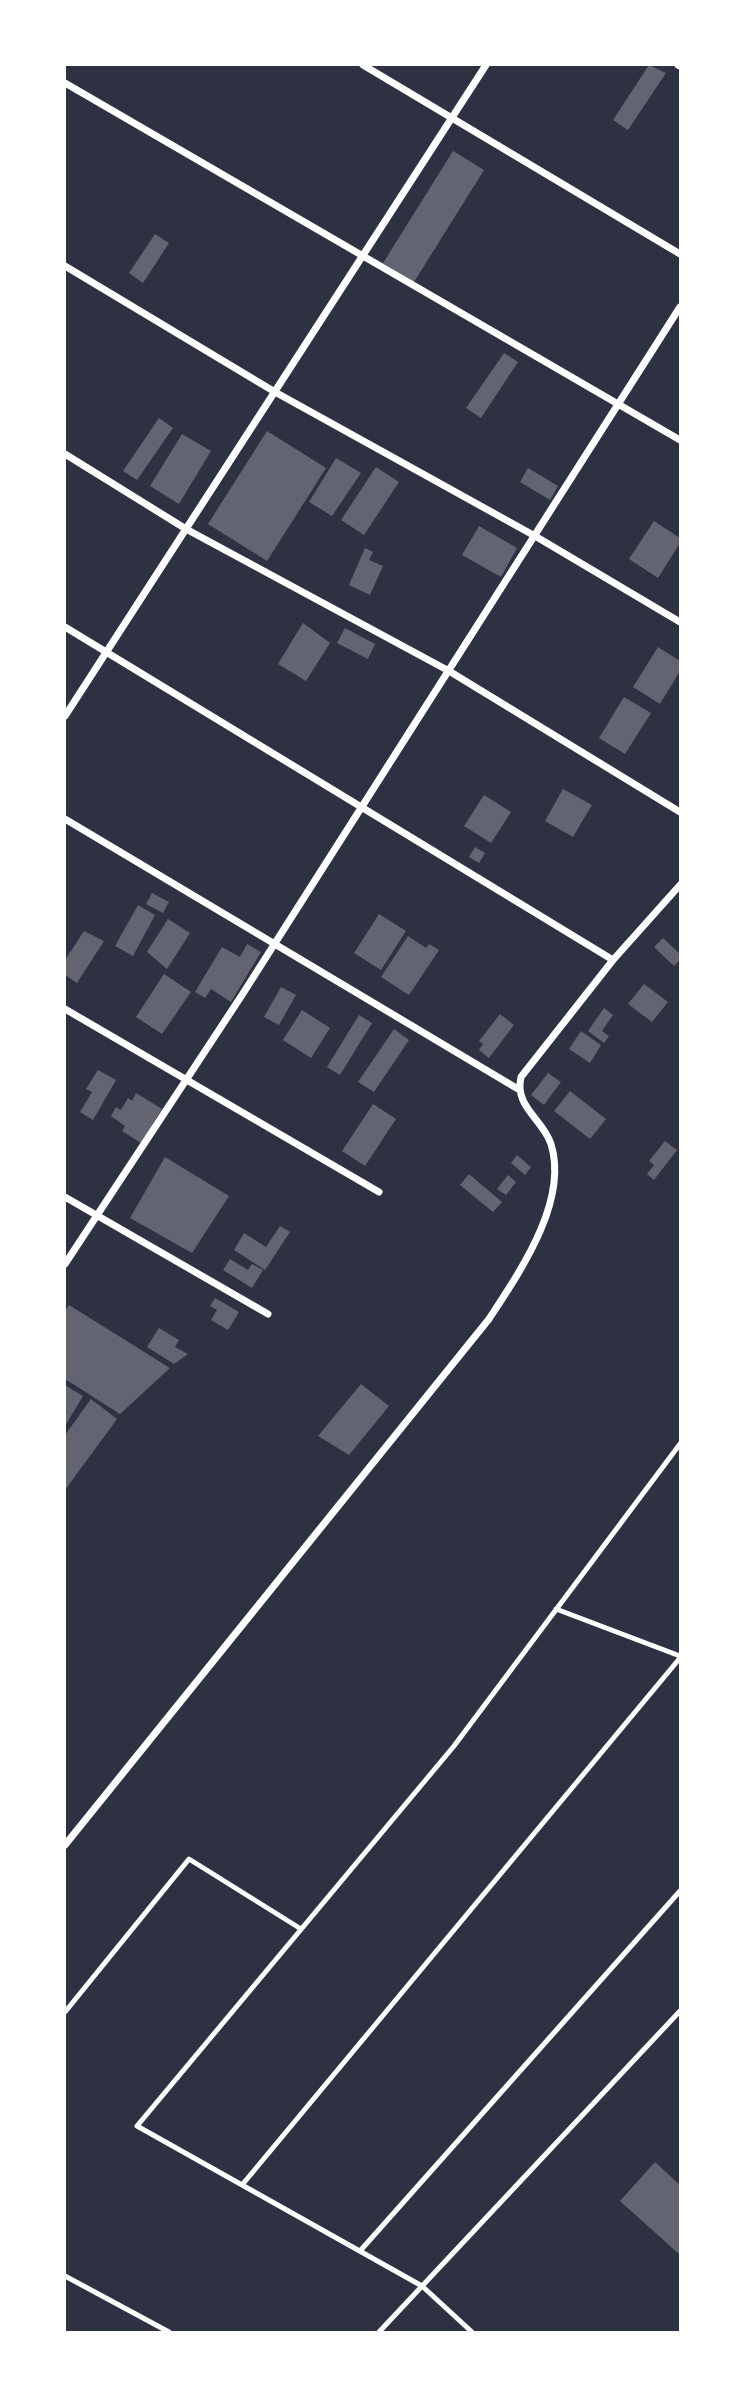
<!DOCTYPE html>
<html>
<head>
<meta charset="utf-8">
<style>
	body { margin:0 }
	#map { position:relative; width:745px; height:2397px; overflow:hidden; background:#2d3142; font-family:"Roboto Serif",serif }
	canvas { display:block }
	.frame { position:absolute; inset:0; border:66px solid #fff; pointer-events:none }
</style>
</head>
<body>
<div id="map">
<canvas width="745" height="2397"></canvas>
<div class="frame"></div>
</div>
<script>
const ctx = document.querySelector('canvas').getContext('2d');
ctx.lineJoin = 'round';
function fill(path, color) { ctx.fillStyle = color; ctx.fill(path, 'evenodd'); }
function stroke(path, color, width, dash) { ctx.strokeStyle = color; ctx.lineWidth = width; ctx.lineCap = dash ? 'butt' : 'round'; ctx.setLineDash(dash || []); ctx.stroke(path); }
const building = new Path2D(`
	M649 65 666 73 628 130 613 120Z
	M453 151 484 170 414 282 383 263Z
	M155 234 169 243 143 283 129 273Z
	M504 353 518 362 481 418 466 408Z
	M159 418 173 428 137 480 123 471Z
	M267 431 326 468 267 561 208 524Z
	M182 434 211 451 179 504 150 486Z
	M336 458 361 473 332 516 309 502Z
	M376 467 399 482 364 535 341 520Z
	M528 468 558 486 550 500 520 482Z
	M654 521 680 538V543L658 578 629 559Z
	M479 526 517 548 501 577 462 555Z
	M365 548 373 552 369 560 383 566 370 595 349 585Z
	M303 623 330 643 306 681 278 664Z
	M345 628 375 644 368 659 337 643Z
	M658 647 680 661V671L660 704 633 687Z
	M624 697 651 713 625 754 599 738Z
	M563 789 592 805 573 837 545 821Z
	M484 795 511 812 491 843 464 826Z
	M475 847 485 853 479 863 469 857Z
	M152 893 169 902 163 913 146 904Z
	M138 905 155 915 133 956 115 946Z
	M379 914 406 931 381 970 354 953Z
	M168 919 190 933 167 969 147 952Z
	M84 931 104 941 77 983 65 975V960Z
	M408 936 426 948 429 944 439 950 409 995 381 977Z
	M663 938 680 954V960L674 966 654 947Z
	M247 944 261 952 231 1002 211 989 205 998 195 992 222 947 240 957Z
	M164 974 191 992 162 1034 136 1017Z
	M644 984 668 1002 652 1022 628 1004Z
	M281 987 296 995 279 1025 264 1017Z
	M604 1008 613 1015 602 1031 609 1036 604 1043 588 1031Z
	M302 1010 330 1028 311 1058 283 1040Z
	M500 1014 514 1025 489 1058 479 1050 483 1044 479 1041Z
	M359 1015 372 1023 340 1075 327 1067Z
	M394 1029 409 1040 374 1092 358 1082Z
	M581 1031 601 1045 590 1063 569 1049Z
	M98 1070 116 1080 93 1120 80 1112 92 1092 86 1089Z
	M548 1073 561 1082 544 1105 531 1095Z
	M570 1091 606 1119 590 1139 554 1111Z
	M136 1093 162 1109 141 1143 122 1131 125 1126 111 1116 116 1107 121 1110 128 1098 132 1101Z
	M373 1104 396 1119 365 1166 342 1151Z
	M665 1141 677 1150 654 1180 647 1174 654 1165 649 1161Z
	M517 1155 531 1167 525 1175 511 1163Z
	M165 1157 229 1196 192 1253 130 1218Z
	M469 1174 502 1202 493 1212 460 1185Z
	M508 1175 516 1182 506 1195 497 1189Z
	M280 1226 290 1232 265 1270 234 1250 244 1233 266 1247Z
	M230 1259 248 1270 252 1264 263 1270 252 1288 223 1270Z
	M215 1298 239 1312 228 1330 211 1320 217 1310 210 1306Z
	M69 1305 170 1368 120 1414 65 1379V1311Z
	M159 1328 179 1340 175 1347 188 1354 174 1364 147 1347Z
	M361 1384 389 1406 349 1455 318 1436Z
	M65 1385 83 1396 65 1426Z
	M91 1399 117 1419 65 1490V1435Z
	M655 2162 680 2185V2255L620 2201Z`);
const service = new Path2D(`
	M556 1609 680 1656
	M65 2012 189 1859 301 1929
	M242 2185 680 1658
	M360 2251 680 1891
	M65 2276 169 2332
	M379 2332 680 2011
	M472 2332 422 2286 137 2126 454 1746 680 1444`);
const minor = new Path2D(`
	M363 65 680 254
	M678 65 680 66
	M65 83 680 440
	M65 266 275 392 535 536 680 622
	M65 454 186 529 449 671 680 812
	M65 627 613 960
	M65 716 486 65
	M65 819 518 1089
	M65 1009 379 1192
	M65 1197 268 1314
	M65 1264 242 995 680 307
	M65 1845 489 1319C519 1273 569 1202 551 1144 543 1119 514 1107 521 1077L613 960 680 885`);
fill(building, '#626471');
stroke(service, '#fff', 5);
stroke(minor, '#fff', 7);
</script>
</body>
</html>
